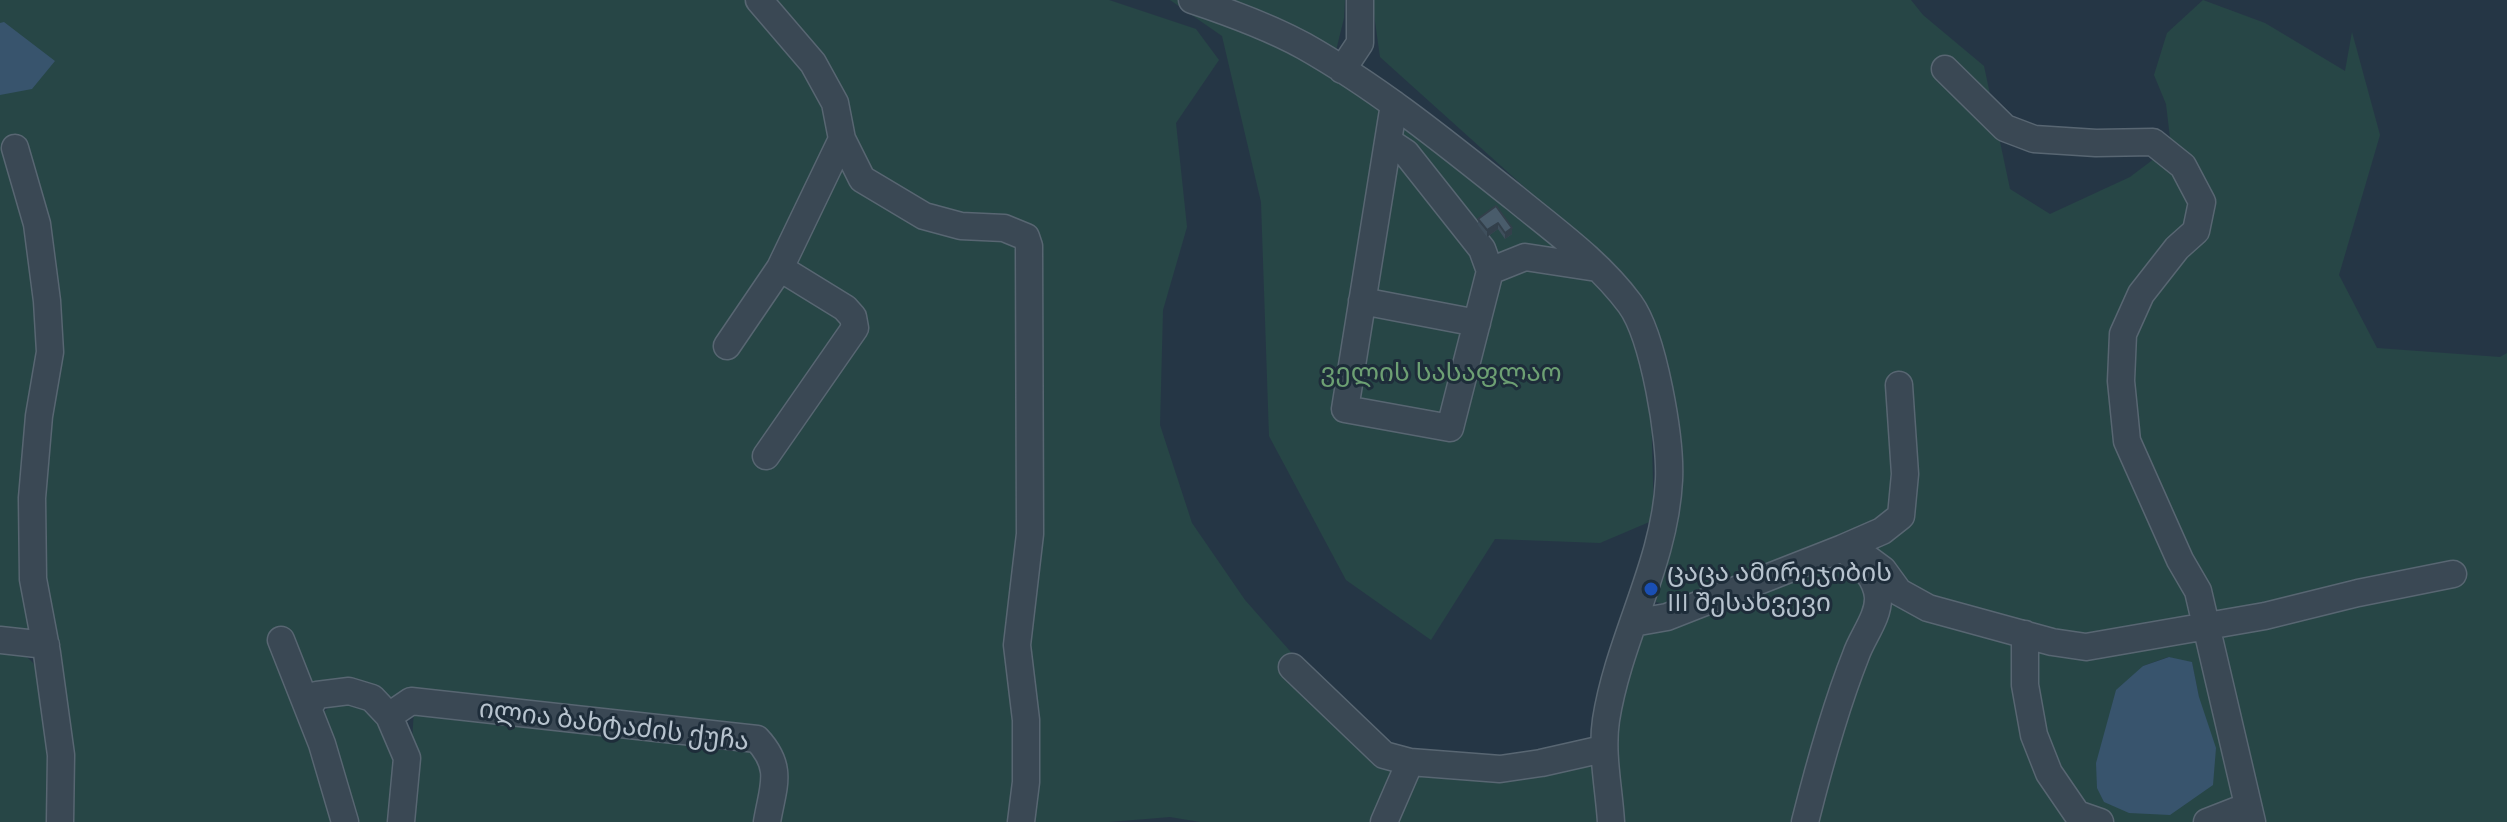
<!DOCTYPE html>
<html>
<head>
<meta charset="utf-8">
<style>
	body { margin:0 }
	canvas { display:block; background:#253645 }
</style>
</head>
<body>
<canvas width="2507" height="822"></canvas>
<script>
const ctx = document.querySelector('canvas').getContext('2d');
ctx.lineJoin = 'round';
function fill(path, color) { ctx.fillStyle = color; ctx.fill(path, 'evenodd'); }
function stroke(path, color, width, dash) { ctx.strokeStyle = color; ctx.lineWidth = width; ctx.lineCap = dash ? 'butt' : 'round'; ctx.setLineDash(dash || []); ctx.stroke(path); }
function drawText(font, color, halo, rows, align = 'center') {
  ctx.font = font + ' Karla,"Noto Sans Georgian",sans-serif'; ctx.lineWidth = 6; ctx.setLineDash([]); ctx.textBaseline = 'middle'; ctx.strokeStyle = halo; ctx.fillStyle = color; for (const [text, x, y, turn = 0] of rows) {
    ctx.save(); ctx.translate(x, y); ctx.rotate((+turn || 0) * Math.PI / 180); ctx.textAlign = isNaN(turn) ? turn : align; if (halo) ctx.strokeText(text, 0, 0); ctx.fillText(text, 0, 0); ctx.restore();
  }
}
const green = new Path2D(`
	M0 0H1109L1196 29 1219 60 1176 123 1187 227 1163 310 1160 425 1192 523 1245 600 1393 768C1396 790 1388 804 1376 822H1200L1170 817 1109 822H1026C1035 763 1033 700 1021 641L1011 642C1018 702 1030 764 1009 822H773C777 802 789 769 775 750 771 744 761 739 755 733L408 696 393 704C387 699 380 691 372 687 360 680 318 684 308 693L283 629 269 634 321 771 332 822H69L67 741 42 571 40 496 61 325 47 222 19 138 2 141 24 221 40 292 39 377 23 468 19 535 32 629 13 634 0 633Z
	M1170 0H1345L1344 18 1330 75 1409 122 1613 294 1637 350 1651 407 1654 520 1600 543 1495 539 1431 640 1346 580 1269 436 1261 202 1222 36Z
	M1372 0H1911L1923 15 1984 66 2010 189 2050 214 2130 177 2171 146 2166 104 2154 75 2167 33 2203 0 2265 23 2345 71 2352 32 2380 135 2339 275 2377 348 2500 357 2507 353V822H1812L1884 605 1852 551 1889 533 1897 493 1890 514 1678 607 1656 602 1673 510 1668 376 1561 220 1380 57ZM2168 657 2192 663 2199 697 2097 763 2105 738 2143 666Z
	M1846 560 1872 601 1798 822H1618L1611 732 1639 633Z
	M0 646C9 647 27 655 33 663 53 688 50 789 49 822H0Z
	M338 701H357L372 712 389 738 396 772 392 822H352L322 713Z
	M414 710 748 745 765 766 757 822H407Z
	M1593 763 1603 822H1389L1410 781 1423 771Z`);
const water = new Path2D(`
	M4 22 55 61 32 89 0 95V23Z
	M2169 657 2192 662 2199 697 2216 748 2213 785 2170 815 2129 813 2104 802 2097 788 2096 763 2116 690 2143 666Z`);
const minor = new Path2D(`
	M759 0 813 63 835 103 842 139 862 179 924 216 961 226 1004 228 1026 237 1029 246 1030 534 1017 645 1026 720V782L1021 822
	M1192 0C1228 12 1271 28 1304 46 1380 89 1447 144 1515 198 1555 231 1599 262 1630 304 1654 337 1671 440 1669 480 1665 564 1619 637 1606 720 1601 754 1609 788 1611 822
	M1945 69 2005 128 2034 139 2096 143 2153 142 2183 166 2202 202 2196 231 2177 248 2141 294 2123 334 2121 381 2127 441 2180 560 2198 591 2252 822
	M1342 70 1360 43V0
	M1394 104 1345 409 1450 428 1490 271 1525 257 1597 268
	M1388 141 1406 153 1482 249 1490 271
	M15 148 37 224 47 301 50 352 39 416 32 498 33 579 47 653 61 755 60 822
	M1362 301 1477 323
	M727 346 780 268 842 139
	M766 456 855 328 853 317 845 308 780 268
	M1843 548 1860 553 1883 570 1899 592 1928 608 2052 642 2086 647 2265 616 2358 593 2453 574
	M1843 548 1882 531 1901 516 1905 474 1899 385
	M1633 623 1667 617 1843 548C1858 562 1876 575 1878 597 1879 617 1862 637 1856 655 1835 708 1819 766 1805 822
	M2025 634V685L2034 735 2049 773 2077 814 2100 822
	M0 640 46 645
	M281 640 322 744 345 822
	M1292 667 1384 755 1410 762 1500 769 1541 763 1603 749
	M308 708 317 695 349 691 372 698 389 716 407 758 401 822
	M389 716 411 701 757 739C784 768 773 786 767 822
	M1384 822 1410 762
	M2207 822 2248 806`);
const wall = new Path2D(`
	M1496 206 1512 234 1505 239 1498 229 1487 237 1478 225V219Z`);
const shadedWall = new Path2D(`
	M1498 223V229L1487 237V230Z
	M1512 228V234L1505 239V233Z`);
const building = new Path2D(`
	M1496 206 1512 228 1505 233 1498 223 1487 230 1478 219Z`);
const markers = [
	[1651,589,8,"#1a4fb4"]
];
const parkNames = [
	["ველის სასაფლაო",1441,374]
];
const poiNames = [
	["ცაცა ამირეჯიბის",1667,574],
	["III შესახვევი",1667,604]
];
const streetNames = [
	["ილია ბახტაძის ქუჩა",614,726,7]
];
fill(green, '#274646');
fill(water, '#38546d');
stroke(minor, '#586672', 29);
stroke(minor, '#3a4854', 26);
fill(wall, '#3f4f5c');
fill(shadedWall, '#33404b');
fill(building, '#495c6b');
stroke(building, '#33404b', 2);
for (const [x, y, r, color] of markers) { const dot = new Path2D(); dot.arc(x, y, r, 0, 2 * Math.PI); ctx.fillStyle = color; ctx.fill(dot); stroke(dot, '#1e2d3a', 3); }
drawText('26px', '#6da073', '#1e2d3a', parkNames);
drawText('26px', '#b7c3ce', '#1e2d3a', poiNames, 'left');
drawText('26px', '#b7c3ce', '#1e2d3a', streetNames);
</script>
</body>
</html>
